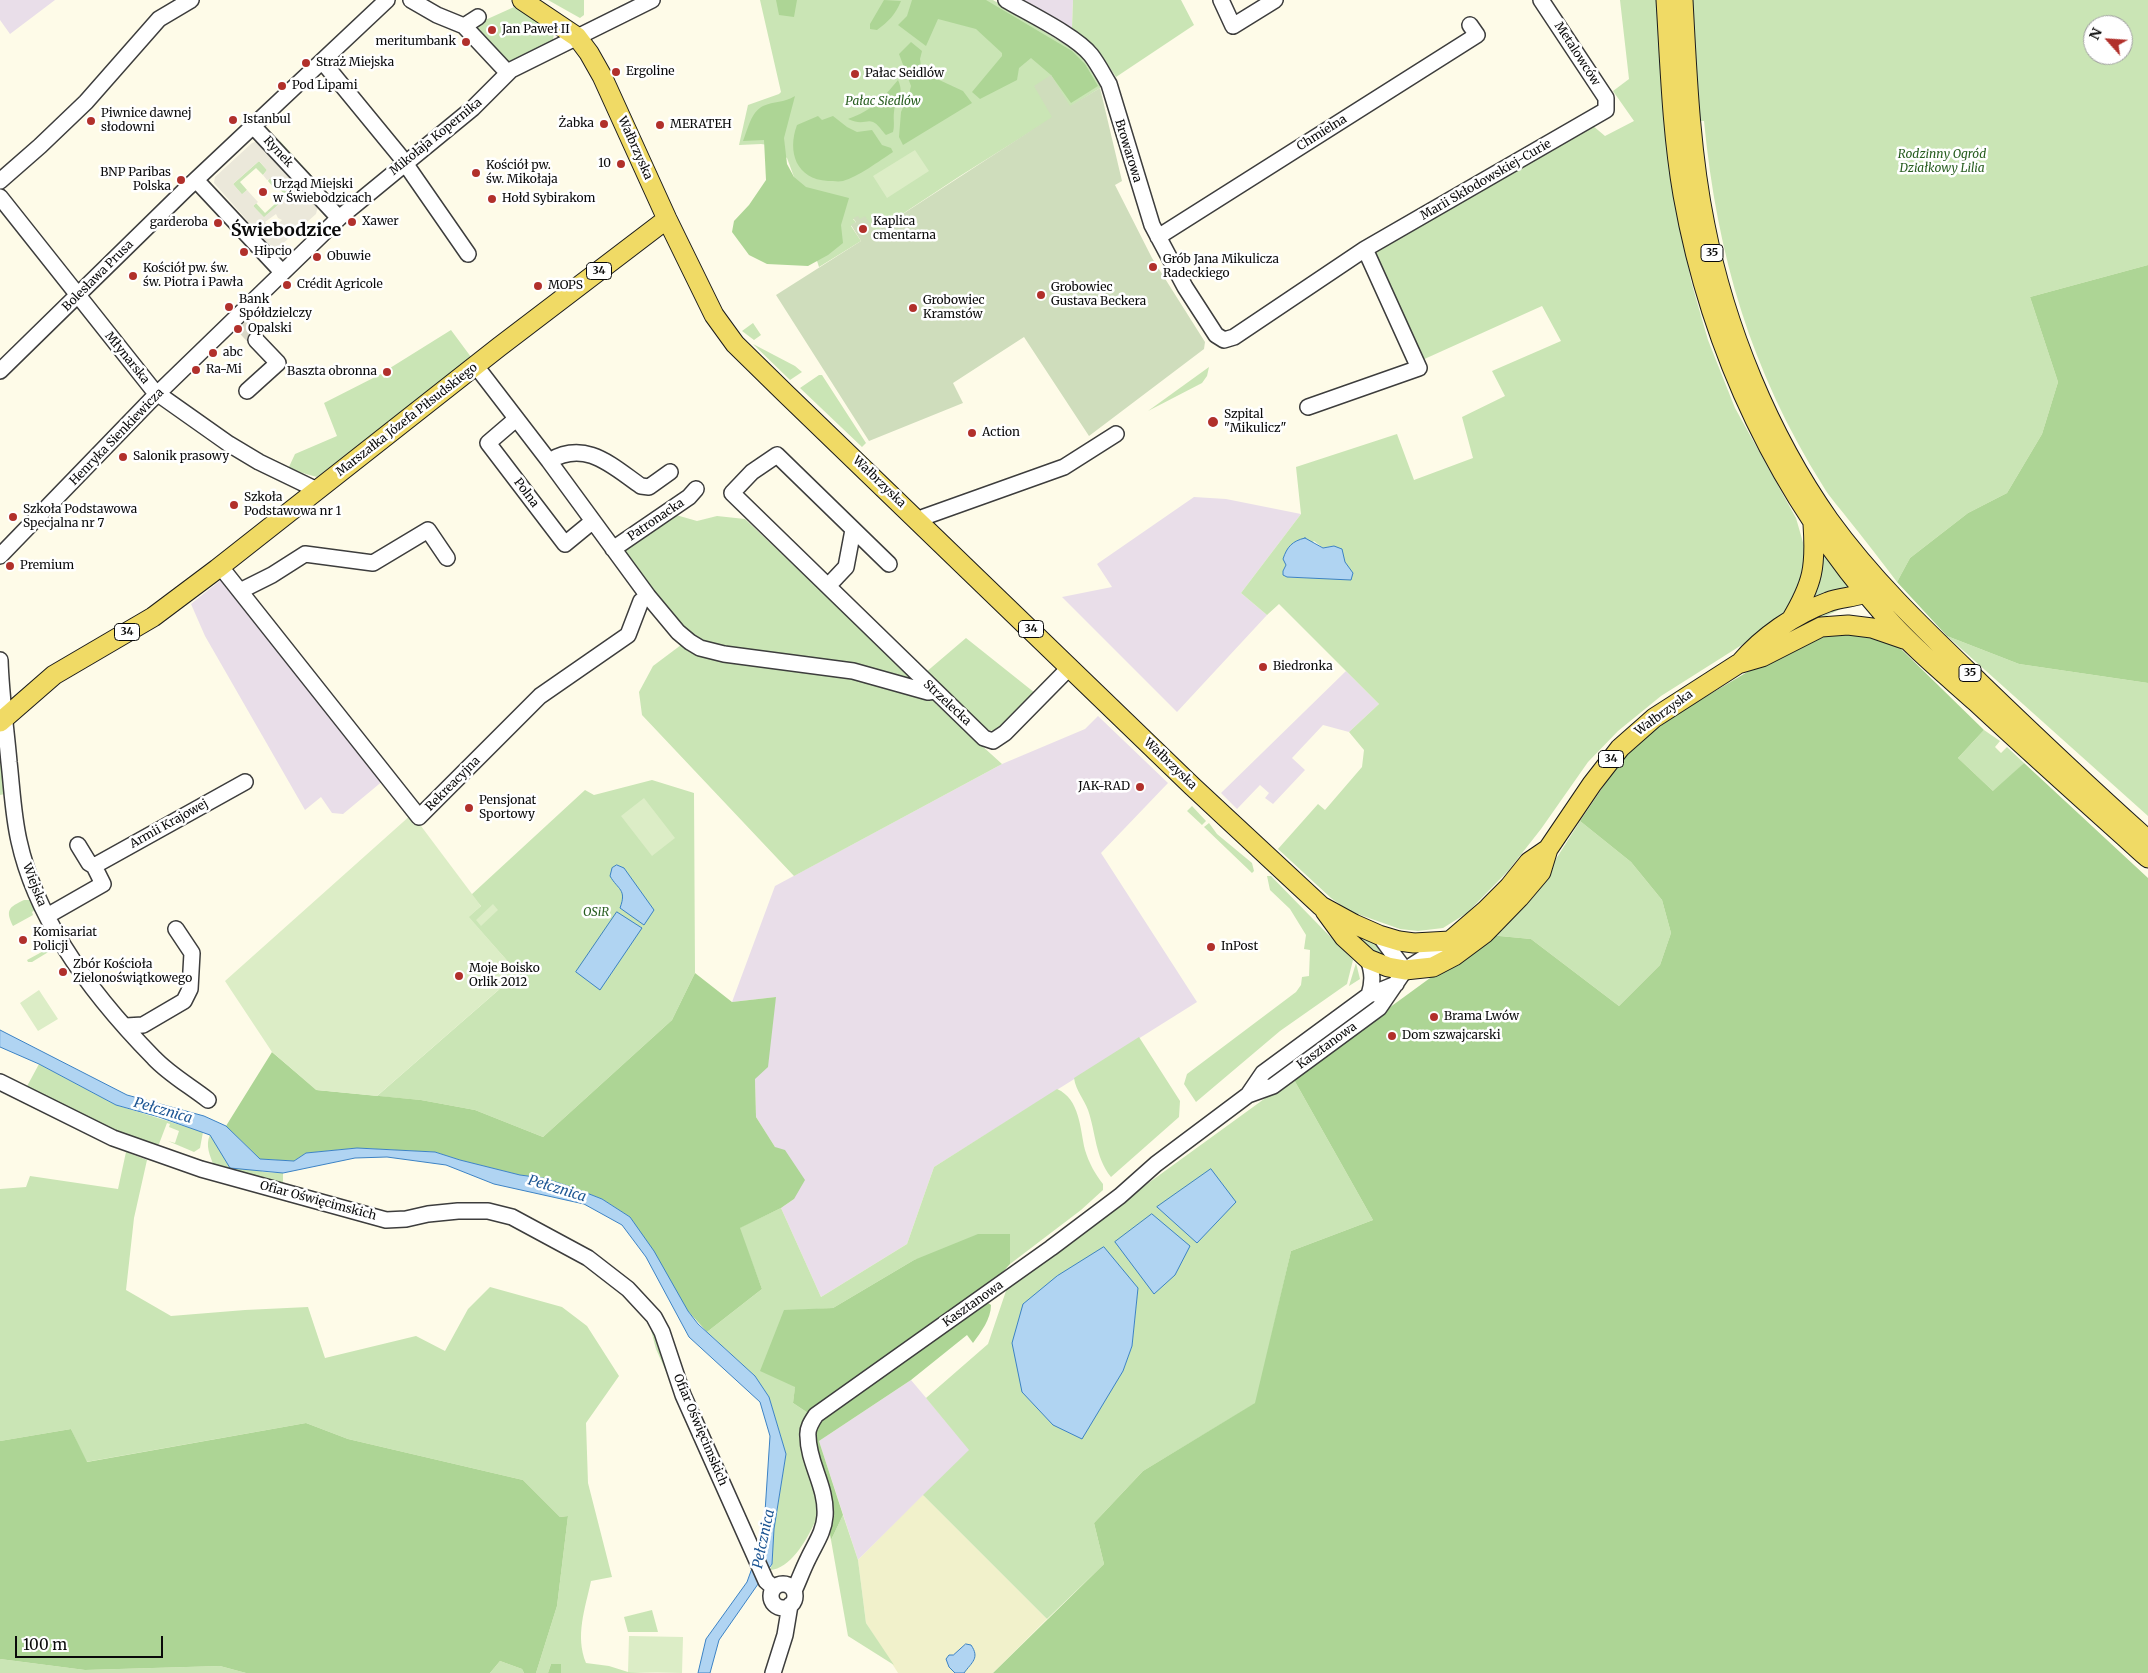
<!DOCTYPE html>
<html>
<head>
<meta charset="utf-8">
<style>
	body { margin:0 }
	#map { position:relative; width:2148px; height:1673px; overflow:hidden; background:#fefbe8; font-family:Merriweather,serif }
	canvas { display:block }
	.north { position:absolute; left:2083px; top:15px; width:50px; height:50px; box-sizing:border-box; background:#fff; border:1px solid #9d9d9d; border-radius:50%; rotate:296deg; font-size:14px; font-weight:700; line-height:20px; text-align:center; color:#0a0a0a }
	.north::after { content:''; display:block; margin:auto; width:18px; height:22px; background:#b1302b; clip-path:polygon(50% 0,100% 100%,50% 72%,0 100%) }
	.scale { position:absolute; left:15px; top:1636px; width:148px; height:22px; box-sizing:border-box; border:2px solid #0a0a0a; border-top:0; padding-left:6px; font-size:15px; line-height:18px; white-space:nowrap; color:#0a0a0a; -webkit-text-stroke:4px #fff; paint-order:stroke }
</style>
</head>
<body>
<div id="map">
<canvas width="2148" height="1673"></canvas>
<div class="north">N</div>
<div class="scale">100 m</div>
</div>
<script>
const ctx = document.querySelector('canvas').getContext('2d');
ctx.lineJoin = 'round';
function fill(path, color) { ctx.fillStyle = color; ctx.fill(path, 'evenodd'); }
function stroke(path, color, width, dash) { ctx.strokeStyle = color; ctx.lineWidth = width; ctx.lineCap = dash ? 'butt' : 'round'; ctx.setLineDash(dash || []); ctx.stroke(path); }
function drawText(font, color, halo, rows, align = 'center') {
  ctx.font = font + ' Merriweather,serif'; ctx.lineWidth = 5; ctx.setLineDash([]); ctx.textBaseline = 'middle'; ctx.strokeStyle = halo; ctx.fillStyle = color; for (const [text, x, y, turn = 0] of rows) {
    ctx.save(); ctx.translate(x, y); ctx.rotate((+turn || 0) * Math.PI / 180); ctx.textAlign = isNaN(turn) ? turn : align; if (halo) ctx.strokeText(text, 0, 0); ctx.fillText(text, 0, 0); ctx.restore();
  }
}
const industrial = new Path2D(`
	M0 0H55L10 34 0 20Z
	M1024 0H1073L1072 28Z
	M1194 497 1226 499 1301 514 1241 593 1267 615 1177 712 1062 597 1112 587 1097 564Z
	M222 579 292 670 384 780 343 814 332 813 321 797 305 810 205 636 191 604Z
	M1346 671 1379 704 1349 732 1323 725 1292 758 1305 770 1273 804 1265 798 1269 793 1260 785 1237 809 1221 793Z
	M1098 716 1168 783 1101 853 1197 1002 934 1167 907 1244 821 1297 781 1208 794 1199 775 1147 756 1117 755 1079 776 997 732 1002 775 886 1002 764 1085 729Z
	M911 1380 970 1450 858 1560 819 1441Z`);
const farmland = new Path2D(`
	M923 1495 1047 1619 993 1673H898L866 1623 858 1560Z`);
const green = new Path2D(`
	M548 0H584V15L580 18Z
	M760 0H993L1076 51 1086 60 1101 86 1100 88 960 176 875 232 860 219H853L856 222 851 226 861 241 819 267 800 209 794 177 787 158 780 154 783 147 761 144 739 145 748 105 779 94 781 92Z
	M1073 0H1181L1194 25 1116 77 1096 47 1072 28Z
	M1620 0H1657L1673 180 1691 281 1708 340 1735 408 1796 518 1806 553 1805 566 1791 606 1778 622 1661 696 1618 731 1588 762 1541 829 1508 871 1467 913 1443 928 1418 931 1400 929 1349 911 1331 898 1278 849 1318 804 1325 810 1362 767 1364 750 1349 732 1379 704 1279 604 1267 615 1241 593 1301 514 1296 467 1397 434 1414 480 1473 458 1462 417 1505 396 1492 371 1561 341 1542 306 1420 361 1372 253 1592 125 1605 136 1634 121 1613 91 1629 79ZM1314 541 1323 548 1334 546 1345 562 1310 578 1287 577 1283 571 1286 565Z
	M1692 0H2148V265L2030 297 2058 382 2042 434 2007 493 1968 513 1910 558 1897 582C1881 561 1865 540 1848 519 1840 508 1830 498 1823 486 1751 371 1717 256 1704 121H1700ZM2093 25H2123V55H2093Z
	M514 7 552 30 554 33 553 40 508 65 472 26Z
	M280 141 322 187 320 189 279 142Z
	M259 161 267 170 263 175 256 168 240 182 247 190 242 195 233 184Z
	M270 177 274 178 289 195 264 218 253 206 256 203 265 213 285 195 277 186 274 188 268 181Z
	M753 323 761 335 754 340 742 331Z
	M451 330 471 357 317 477 288 469 295 454 337 436 324 403 381 374 384 378 392 373 390 368Z
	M753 344 795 366 802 372 790 380Z
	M1209 367 1207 376 1202 383 1148 411Z
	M819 375H822L866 443 862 447 800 388Z
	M676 515 697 521 717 516 745 519 923 688 725 652 682 632 622 549Z
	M1819 545 1852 587 1812 597Z
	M1856 602 1770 642 1814 613Z
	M1947 636 2019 664 2148 683V816Z
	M966 638 1035 693 999 728 993 731 983 728 925 673Z
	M681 645C737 670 790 667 849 677 878 682 908 694 937 702L936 704 1002 764 794 876 642 715 639 692 653 666Z
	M1984 730 2000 741 1995 747 2001 753 2007 747 2024 763 1994 792 1958 758Z
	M0 759 5 794 0 795Z
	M652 780 694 793 695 973 672 1020 543 1137 475 1110 421 1100 377 1096 518 973 468 917 481 906 471 895 585 790 594 795Z
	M1192 806 1206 821 1202 825 1187 811Z
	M1580 821 1631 862 1662 900 1671 933 1660 965 1619 1006 1531 939 1489 935 1549 870Z
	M1209 823 1217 834 1252 863 1254 871 1252 873 1204 827Z
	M1267 876H1271L1353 960 1347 984 1280 1031 1196 1102 1184 1084 1187 1074 1296 992 1301 985 1302 977 1309 976 1310 950 1304 949 1306 935 1290 909 1270 890Z
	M24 900H31L36 909 32 912 33 915 13 926C5 910 9 907 24 900Z
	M1336 920 1379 944 1388 959 1374 956Z
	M45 930 52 945 50 951 32 962H28L27 960 51 947 42 931Z
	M1356 963 1360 979 1349 986Z
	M1381 994 1383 996 1263 1087 1259 1084Z
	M1139 1037 1180 1101 1179 1117 1111 1177C1095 1157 1096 1133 1088 1110 1084 1099 1076 1091 1074 1078Z
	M39 1064 116 1105 203 1132 200 1148 194 1152 168 1141 175 1143 179 1131 169 1127 170 1124 167 1123 159 1144 152 1146 105 1128 25 1090Z
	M1293 1078 1373 1220 1291 1251 1256 1403 1143 1471 1094 1523 1104 1564 1047 1619 923 1495 969 1450 926 1398 988 1344 1008 1285ZM1138 1288 1132 1346 1123 1371Z
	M1057 1089C1080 1099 1080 1129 1085 1150 1089 1163 1095 1174 1103 1184V1190L1081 1210 1010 1264V1234L914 1260 833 1308 784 1311 795 1388 793 1403 808 1413 804 1423 819 1503 817 1525 814 1524C806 1541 790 1569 770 1570L772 1564 774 1529 786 1454 769 1397 755 1376 707 1332 762 1289 739 1228 781 1208 821 1297 907 1244 934 1167Z
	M210 1135 217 1145 263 1172 283 1173V1184L214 1166C210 1156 205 1145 210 1135Z
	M126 1152 147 1160 134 1218 126 1290 171 1316 245 1310 308 1307 325 1358 416 1336 445 1351 468 1309 490 1287 562 1307 587 1326 619 1376 586 1423 588 1483 612 1577 591 1581C585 1609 575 1636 586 1663L609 1666 628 1672 658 1673H561L560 1664H551L548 1673H536L557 1606 568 1516 560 1517 523 1480 348 1439 306 1423 86 1462 71 1429 0 1441V1189L26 1187 30 1176 118 1189Z
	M653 1328 675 1392 656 1349 651 1330Z
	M843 1515 858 1560 866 1623 894 1665 848 1636 831 1540Z
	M652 1610 658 1632H628L624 1617Z
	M0 1659 85 1670 220 1666 246 1673H0Z
	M500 1661 522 1669 524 1673H490Z`);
const forest = new Path2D(`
	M776 0H797L794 17 779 15Z
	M884 0 901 1C895 15 889 21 877 30L870 29V24Z
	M912 0H986L1072 51 1085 64 1098 86 1071 103 1051 75 1031 58 1019 68 1017 80 980 99 972 92 1002 56V53L976 29 938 19 926 46 898 25 907 16Z
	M911 42 922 51 920 59 922 72 963 91 972 103 903 145 899 137 901 112 909 94 911 86 899 54Z
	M898 80C905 96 896 97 894 112 893 119 895 125 893 132L886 135C882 131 878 124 873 122 866 119 863 126 848 119 873 110 882 99 898 80Z
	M795 96 784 138 787 164 794 177 806 187 849 198 841 225 843 243 828 255 808 266 767 264 749 255 732 232 734 221 749 205 766 180 764 140 743 141C748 129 751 112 763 106 774 101 784 103 795 96Z
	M818 116 822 120 833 116 847 127 857 132 872 130 882 145 891 148 893 152C879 161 858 177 843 181 839 182 832 181 828 181 796 179 787 152 797 125Z
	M2148 265V683L2019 664 1947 636 1897 582 1910 558 1968 513 2007 493 2042 434 2058 382 2030 297Z
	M1856 632 1899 647 1984 730 1958 758 1993 791 2024 763 2148 878V1673H993L1104 1564 1094 1523 1143 1471 1255 1403 1291 1251 1373 1220 1293 1078 1489 935 1531 939 1619 1006 1660 965 1671 933 1662 900 1631 862 1580 821 1611 775 1628 754 1647 736 1680 712 1759 665 1826 633Z
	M695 973 732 1002 776 997 768 1067 755 1079 756 1117 775 1147 785 1150 805 1180 794 1199 781 1208 740 1228 762 1289 707 1332 688 1311 630 1217 602 1199 574 1188 543 1178 520 1175 460 1160 435 1152 357 1148 306 1153 294 1161 260 1159 226 1126 272 1052 317 1090 421 1100 475 1110 543 1137 672 1020Z
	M978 1234H1010V1264L1000 1275 814 1409 808 1413 793 1403 795 1387 760 1371 784 1310 833 1308 914 1260Z
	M985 1301 991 1305C991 1319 981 1332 973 1343L967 1335 911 1380 819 1441 843 1515 831 1540 814 1440 819 1420Z
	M306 1423 348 1439 523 1480 560 1517 568 1516 557 1606 536 1673H524L522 1669 500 1661 490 1673H246L220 1666 85 1670 0 1659V1441L71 1429 87 1462Z
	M551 1664H561V1673H548Z`);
const cemetery = new Path2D(`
	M1051 75 1070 106 1100 88 1122 181 1115 185 1152 258 1205 342 1204 349 1089 436 1024 337 953 383 963 403 869 441 776 295 861 241 851 225 856 222 853 218 858 216 860 219 865 216 875 232 1052 117 1034 86Z`);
const pitch = new Path2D(`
	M915 150 929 171 887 198 873 176Z
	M644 798 675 838 652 856 621 816Z
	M412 814 481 906 469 917 518 973 377 1096 316 1090 272 1052 225 981Z
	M493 904 498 910 481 926 476 920Z
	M39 990 58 1019 38 1031 20 1003Z
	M629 1636 683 1637 682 1673 628 1672Z`);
const plaza = new Path2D(`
	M255 142H260L318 206 316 214 279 247 276 248 268 244 214 183 215 177 252 143ZM259 161 267 170 263 175 267 180 274 178 289 195 264 217 253 206 258 202 247 190 242 194 233 184ZM276 214 278 218 282 220 275 227 271 224 269 226 265 222Z`);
const water = new Path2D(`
	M1305 538 1323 548 1334 546 1342 549 1345 562 1353 573 1351 580 1287 577 1283 575V571L1286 565 1283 559C1287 547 1292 541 1305 538Z
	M617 865 624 868 654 910 644 925 620 908C627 889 618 890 610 876L612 868Z
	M617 912 642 928 600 990 576 972Z
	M0 1030 127 1095 204 1116 226 1126 260 1159 294 1161 306 1153 357 1148 435 1152 460 1160 520 1175 543 1178 574 1188 602 1199 630 1217 654 1251 688 1311 698 1324 755 1376 769 1397 786 1454 774 1529 772 1564 719 1640 710 1673H698L706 1639 747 1582 760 1546 765 1512 770 1436 760 1402 689 1337 646 1257 622 1225 584 1204 494 1184 446 1165 387 1157 355 1158 283 1173 230 1168 210 1135 159 1117 116 1105 39 1064 0 1047Z
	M1211 1169 1236 1202 1197 1243 1157 1207Z
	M1152 1214 1190 1246 1175 1275 1154 1294 1115 1242Z
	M1104 1247 1138 1288 1132 1346 1123 1371 1082 1439 1053 1425 1022 1392 1012 1343 1023 1304 1057 1276Z
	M966 1644 971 1645C980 1658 972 1662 964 1673H955L949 1667 946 1659 949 1655H953Z`);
const minorTunnel = new Path2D(`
	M242 325 256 340`);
const minor = new Path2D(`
	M411 0 437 15 464 26 508 73
	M1006 0C1028 13 1076 36 1091 55 1098 64 1103 74 1109 84L1152 225 1185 287 1216 335 1224 340 1234 337 1365 249 1606 110V98L1541 0
	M1221 0 1233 26 1275 0
	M464 26 478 17
	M322 61 400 156 468 254
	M254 127 339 218
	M196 180 282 272
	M0 181 40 146 86 102 159 19 191 0
	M0 197 154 391 229 444 259 462 317 490
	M1158 237 1477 35 1470 25
	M476 366 549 461 648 596 678 632 690 642 700 648 724 654 853 671 928 692 934 691
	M0 371 185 190 387 0
	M247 391 278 363 256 340
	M1308 407 1419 368 1365 249
	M516 419 488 443 565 544 593 521
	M549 461C586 439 612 466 641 486L649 487 670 472
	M920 522 924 517 1064 467 1116 434
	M613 549 689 497 696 489
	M0 556 150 401 339 218 473 108 511 70 652 0
	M889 564 777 455 752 472 732 493 984 738 993 741 1005 733 1070 667
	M220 566 419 817 540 696 628 635 641 601 648 596
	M828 586 846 567 853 530
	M240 591 272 575 305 554 373 563 428 530 447 558
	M0 660C1 694 6 728 9 762 12 788 13 815 19 841 37 923 96 999 154 1058 169 1074 190 1086 208 1100
	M78 845 89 863 94 866
	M47 916 103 884 94 866 245 782
	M1379 935 1405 970
	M1368 959C1373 973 1373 982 1369 995
	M126 1026 143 1025 184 1001 190 989 192 953 176 929
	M0 1082 113 1138 201 1169 386 1220 406 1219 428 1214 458 1211H488L512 1217 588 1258 628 1289 654 1317 662 1332 683 1395 766 1581 774 1588
	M1248 1095 1263 1073 1369 995 1396 984
	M771 1596a12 12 0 1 1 24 0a12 12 0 1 1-24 0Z
	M794 1591C799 1580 803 1569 808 1559 815 1544 824 1532 825 1516 827 1487 808 1463 808 1436 807 1428 812 1421 816 1415L1051 1248 1120 1196 1156 1164 1248 1095 1273 1086 1379 1008 1405 970 1450 941
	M773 1673 785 1635 790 1605`);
const major = new Path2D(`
	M522 0 577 37 589 53 602 76 667 219 714 315 735 344 785 393 1192 786 1321 906 1354 924 1379 935 1399 941 1414 943 1450 941 1486 910 1509 887 1529 862 1548 849
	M1666 0C1670 65 1672 131 1683 195 1711 353 1780 497 1886 617 1913 648 1946 675 1976 702 2033 755 2090 806 2148 858
	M1683 0C1687 75 1690 151 1705 225 1725 327 1769 435 1829 520 1873 581 1926 631 1979 682 2035 736 2091 789 2148 840
	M1791 620C1813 583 1816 567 1813 524
	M1740 663C1762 637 1795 614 1828 602 1843 596 1861 598 1875 588
	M0 722 54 675 153 617 217 569 499 347 667 219
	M1325 911 1344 937 1368 959 1388 967 1405 970 1433 967 1454 956 1485 933 1519 898 1541 872 1548 849 1592 784 1620 748 1654 718 1738 664 1762 657 1821 627 1848 625 1872 628 1904 639`);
const markers = [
	[492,30,5,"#b1302b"],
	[466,42,5,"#b1302b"],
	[306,63,5,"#b1302b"],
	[616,72,5,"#b1302b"],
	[855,74,5,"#b1302b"],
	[282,86,5,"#b1302b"],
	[233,120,5,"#b1302b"],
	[91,121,5,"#b1302b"],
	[604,124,5,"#b1302b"],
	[660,125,5,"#b1302b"],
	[621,164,5,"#b1302b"],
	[476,173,5,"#b1302b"],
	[181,180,5,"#b1302b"],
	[263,192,5,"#b1302b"],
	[492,199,5,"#b1302b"],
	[352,222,5,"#b1302b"],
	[218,223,5,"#b1302b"],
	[863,229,5,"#b1302b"],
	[244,252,5,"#b1302b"],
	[317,257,5,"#b1302b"],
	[1153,267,5,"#b1302b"],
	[133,276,5,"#b1302b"],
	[287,285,5,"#b1302b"],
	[538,286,5,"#b1302b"],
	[1041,295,5,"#b1302b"],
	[229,307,5,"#b1302b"],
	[913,308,5,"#b1302b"],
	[238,329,5,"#b1302b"],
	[213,353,5,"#b1302b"],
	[196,370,5,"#b1302b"],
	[387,372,5,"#b1302b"],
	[1213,422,6,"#b1302b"],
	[972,433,5,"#b1302b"],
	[123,457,5,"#b1302b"],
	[234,505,5,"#b1302b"],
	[13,517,5,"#b1302b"],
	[10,566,5,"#b1302b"],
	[1263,667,5,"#b1302b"],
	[1140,787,5,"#b1302b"],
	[469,808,5,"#b1302b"],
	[23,940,5,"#b1302b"],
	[1211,947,5,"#b1302b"],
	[63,972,5,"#b1302b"],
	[459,976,5,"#b1302b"],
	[1434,1017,5,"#b1302b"],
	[1392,1036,5,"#b1302b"]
];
const shields = [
	[1712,253,22],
	[599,271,25],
	[1031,629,25],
	[127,632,25],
	[1970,673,22],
	[1611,759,25]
];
const shieldNames = [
	["35",1712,253],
	["34",599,271],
	["34",1031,629],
	["34",127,632],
	["35",1970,673],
	["34",1611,759]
];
const poiNames = [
	["Jan Paweł II",502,30],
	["meritumbank",456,42,"right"],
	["Straż Miejska",316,63],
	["Ergoline",626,72],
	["Pałac Seidlów",865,74],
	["Pod Lipami",292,86],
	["Piwnice dawnej",101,114],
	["słodowni",101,128],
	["Istanbul",243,120],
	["Żabka",594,124,"right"],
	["MERATEH",670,125],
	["10",611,164,"right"],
	["Kościół pw.",486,166],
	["św. Mikołaja",486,180],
	["BNP Paribas",171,173,"right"],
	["Polska",171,187,"right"],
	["Urząd Miejski",273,185],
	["w Świebodzicach",273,199],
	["Hołd Sybirakom",502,199],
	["Xawer",362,222],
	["Kaplica",873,222],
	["cmentarna",873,236],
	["garderoba",208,223,"right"],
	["Hipcio",254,252],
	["Obuwie",327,257],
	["Grób Jana Mikulicza",1163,260],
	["Radeckiego",1163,274],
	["Kościół pw. św.",143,269],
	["św. Piotra i Pawła",143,283],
	["Crédit Agricole",297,285],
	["MOPS",548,286],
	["Grobowiec",1051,288],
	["Gustava Beckera",1051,302],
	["Bank",239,300],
	["Spółdzielczy",239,314],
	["Grobowiec",923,301],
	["Kramstów",923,315],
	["Opalski",248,329],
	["abc",223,353],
	["Ra-Mi",206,370],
	["Baszta obronna",377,372,"right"],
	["Szpital",1224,415],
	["\"Mikulicz\"",1224,429],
	["Action",982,433],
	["Salonik prasowy",133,457],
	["Szkoła",244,498],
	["Podstawowa nr 1",244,512],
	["Szkoła Podstawowa",23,510],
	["Specjalna nr 7",23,524],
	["Premium",20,566],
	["Biedronka",1273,667],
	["JAK-RAD",1130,787,"right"],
	["Pensjonat",479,801],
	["Sportowy",479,815],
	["Komisariat",33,933],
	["Policji",33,947],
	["InPost",1221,947],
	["Zbór Kościoła",73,965],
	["Zielonoświątkowego",73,979],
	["Moje Boisko",469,969],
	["Orlik 2012",469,983],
	["Brama Lwów",1444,1017],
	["Dom szwajcarski",1402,1036]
];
const streetNames = [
	["Metalowców",1577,54,57],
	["Chmielna",1322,133,-32],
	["Mikołaja Kopernika",436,137,-39],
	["Wałbrzyska",635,148,66],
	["Browarowa",1128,151,73],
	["Rynek",278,152,47],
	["Marii Skłodowskiej-Curie",1486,180,-30],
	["Bolesława Prusa",98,276,-45],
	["Młynarska",127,358,51],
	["Marszałka Józefa Piłsudskiego",407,420,-38],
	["Henryka Sienkiewicza",117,437,-46],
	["Wałbrzyska",879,482,44],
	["Polna",526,493,53],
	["Patronacka",656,520,-34],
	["Strzelecka",947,703,43],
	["Wałbrzyska",1664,713,-36],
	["Wałbrzyska",1170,764,44],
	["Rekreacyjna",453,784,-45],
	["Armii Krajowej",169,824,-29],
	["Wiejska",34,885,69],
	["Kasztanowa",1327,1046,-36],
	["Ofiar Oświęcimskich",318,1201,15],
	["Kasztanowa",973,1304,-35],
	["Ofiar Oświęcimskich",700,1430,67]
];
const parkNames = [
	["Pałac Siedlów",883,102],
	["Rodzinny Ogród",1942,155],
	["Działkowy Lilia",1942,169],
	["OSiR",596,913]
];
const waterNames = [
	["Pełcznica",163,1111,16],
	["Pełcznica",557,1189,17],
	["Pełcznica",764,1539,-78]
];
const districtNames = [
	["Świebodzice",286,231]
];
fill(industrial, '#e9dee9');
fill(farmland, '#f1f1cb');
fill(green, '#cae5b5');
fill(forest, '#add595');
fill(cemetery, '#cfddbc');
fill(pitch, '#dcedc6');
fill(plaza, '#ebe8da');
fill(water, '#b0d4f2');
stroke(water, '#3c82c4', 1);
stroke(minorTunnel, '#d9d7c7', 15, [15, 8]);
stroke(minor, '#3d3d3d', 18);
stroke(major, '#1b1b1b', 21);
stroke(minor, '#fff', 15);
stroke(major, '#f0da65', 19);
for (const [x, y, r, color] of markers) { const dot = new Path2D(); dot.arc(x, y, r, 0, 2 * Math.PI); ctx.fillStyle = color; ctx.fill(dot); stroke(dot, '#fff', 2); }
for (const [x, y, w] of shields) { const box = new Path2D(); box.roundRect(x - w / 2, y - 8.5, w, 17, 4); ctx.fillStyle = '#fff'; ctx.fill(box); stroke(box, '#0a0a0a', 1); }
drawText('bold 11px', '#0a0a0a', null, shieldNames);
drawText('12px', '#0a0a0a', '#fff', poiNames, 'left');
drawText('12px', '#0a0a0a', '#fff', streetNames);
drawText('italic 12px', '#275d1f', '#fff', parkNames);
drawText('italic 14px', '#1c5593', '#fff', waterNames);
drawText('bold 18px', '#0a0a0a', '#fff', districtNames);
</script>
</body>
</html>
